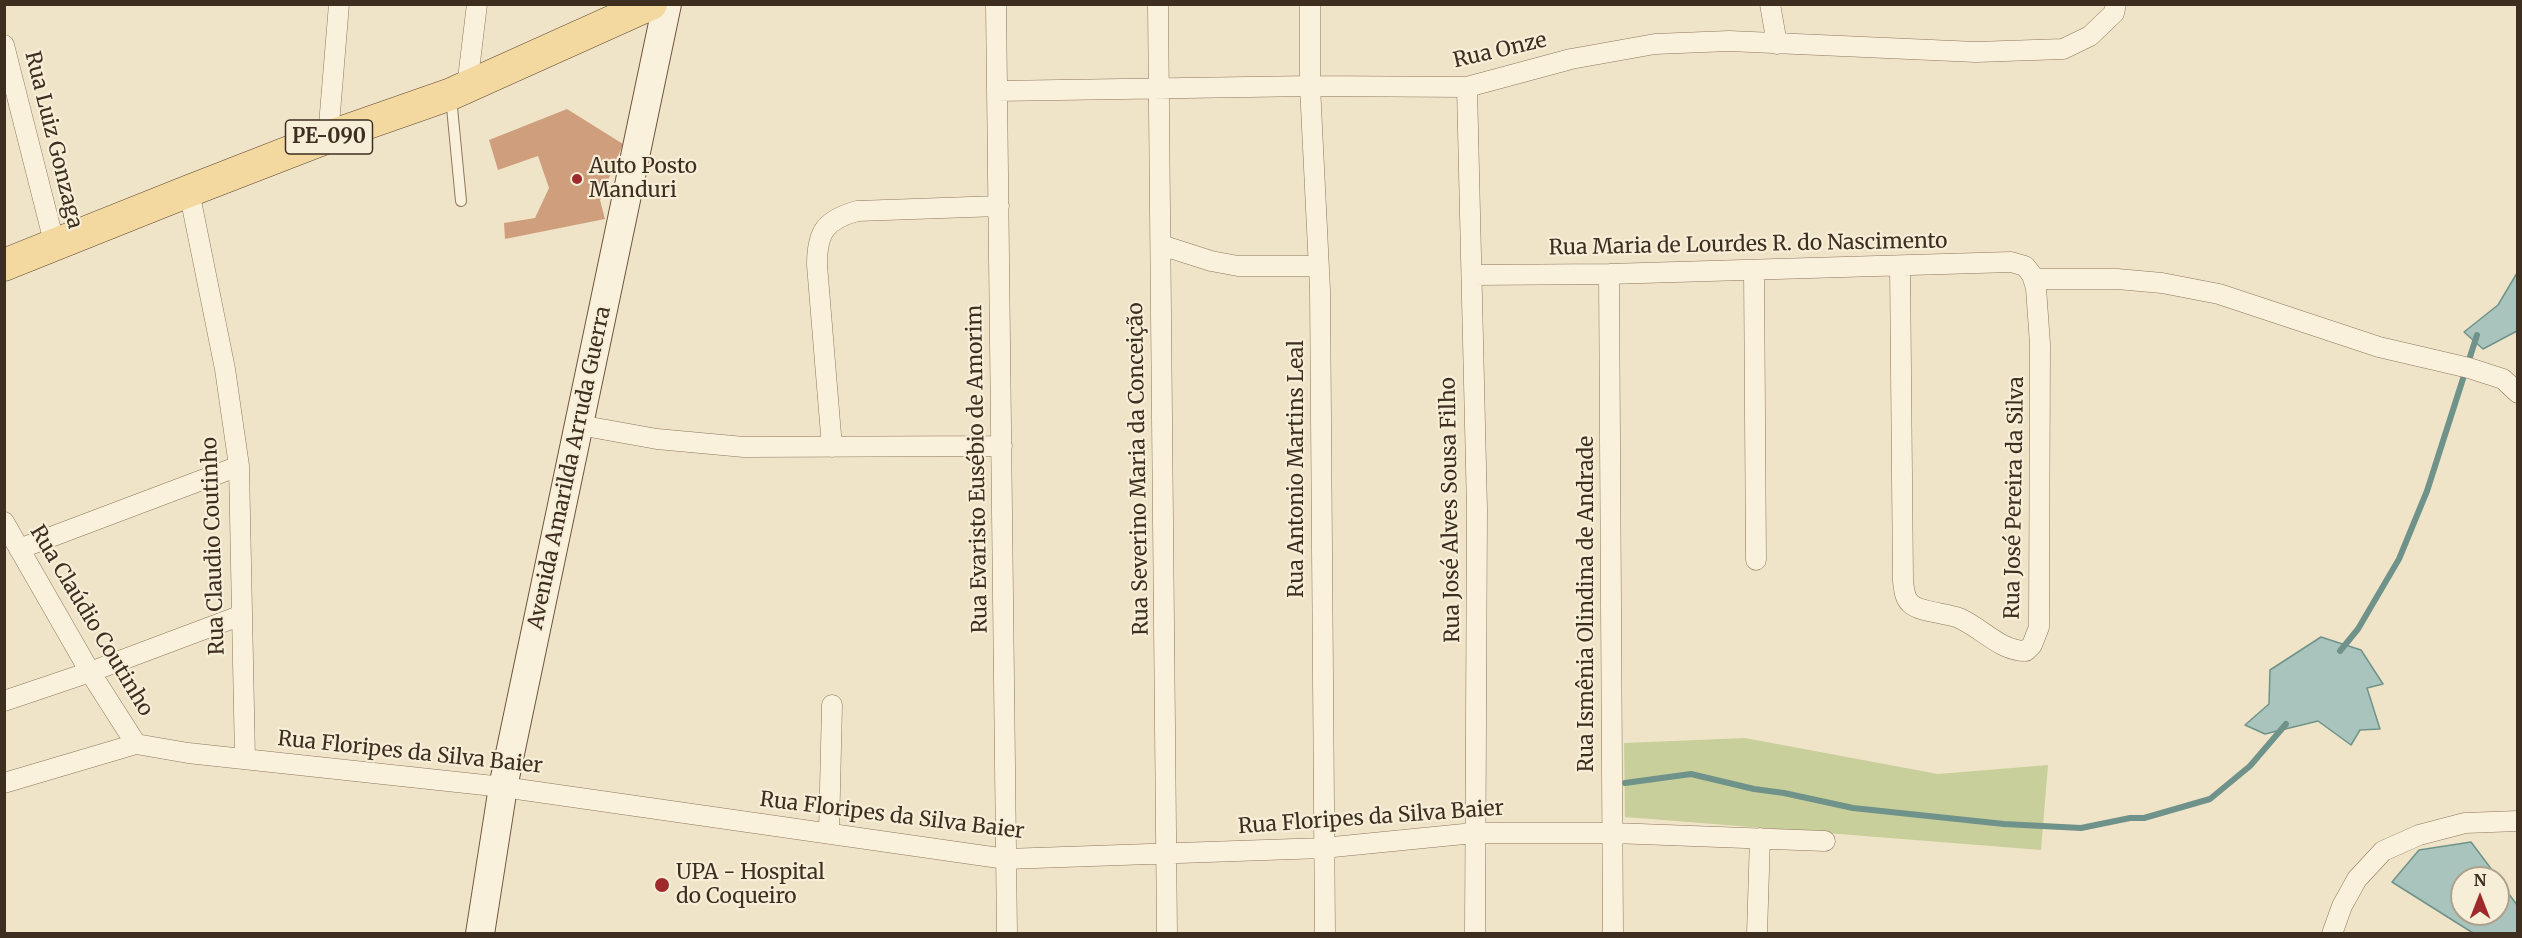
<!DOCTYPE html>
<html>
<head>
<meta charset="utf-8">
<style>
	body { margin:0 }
	#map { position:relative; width:2522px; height:938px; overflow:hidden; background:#f0e4c8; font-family:Merriweather,serif }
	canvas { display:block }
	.frame { position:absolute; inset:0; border:6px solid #3d2e20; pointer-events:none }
	.north { position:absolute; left:2450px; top:866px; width:60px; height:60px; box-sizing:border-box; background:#f7eed8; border:2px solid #ada18e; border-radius:50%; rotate:0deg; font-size:16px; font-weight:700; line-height:24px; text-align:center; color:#3d2e20 }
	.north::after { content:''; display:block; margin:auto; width:21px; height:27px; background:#9e2a2b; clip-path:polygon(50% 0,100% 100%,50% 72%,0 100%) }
</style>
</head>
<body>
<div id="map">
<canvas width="2522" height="938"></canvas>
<div class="frame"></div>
<div class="north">N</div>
</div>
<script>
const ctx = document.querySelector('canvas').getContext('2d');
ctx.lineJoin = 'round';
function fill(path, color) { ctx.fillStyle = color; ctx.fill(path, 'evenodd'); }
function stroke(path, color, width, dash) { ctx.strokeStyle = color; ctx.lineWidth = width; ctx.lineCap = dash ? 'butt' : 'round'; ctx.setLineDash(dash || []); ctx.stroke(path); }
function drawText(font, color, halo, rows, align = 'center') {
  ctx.font = font + ' Merriweather,serif'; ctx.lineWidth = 4.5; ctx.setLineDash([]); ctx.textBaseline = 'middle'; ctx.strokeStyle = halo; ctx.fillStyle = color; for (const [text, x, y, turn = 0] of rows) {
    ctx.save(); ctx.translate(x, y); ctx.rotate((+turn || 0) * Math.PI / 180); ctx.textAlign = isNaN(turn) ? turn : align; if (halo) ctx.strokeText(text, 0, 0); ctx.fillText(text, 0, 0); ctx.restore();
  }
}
const green = new Path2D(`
	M1745 738 1938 774 2048 765 2041 850 1625 817 1624 743Z`);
const water = new Path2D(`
	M2517 273V331L2483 349 2464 332 2498 305Z
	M2321 637 2361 650 2383 684 2367 688 2380 729 2360 730 2351 745 2318 721 2265 734 2245 725 2269 704 2270 670Z
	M2471 842 2498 878H2462V914H2498V879L2517 905V933H2473L2392 882 2419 850Z`);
const stream = new Path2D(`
	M2340 651 2358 629 2399 559 2427 491 2477 335
	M1625 783 1691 774 1754 789 1784 793 1853 808 2004 824 2081 828 2130 818H2144L2210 799 2250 766 2286 724`);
const building = new Path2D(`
	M567 109 623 144 600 200 605 219 505 239 504 223 535 218 549 188 538 156 498 170 489 140Z`);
const service = new Path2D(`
	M451 97 461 201`);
const minor = new Path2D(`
	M996 4 1007 934
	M1158 4 1167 934
	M1310 4V86L1320 290 1325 934
	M1770 4 1777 44
	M4 45 55 246
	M467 87 477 4
	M1467 87 1477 509 1475 934
	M997 91 1310 86 1467 87 1571 59 1655 44 1729 41 1976 52 2063 49 2090 36 2114 13 2116 4
	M328 137 339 4
	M189 191 225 369 239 466 245 759
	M1161 245 1211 261 1238 266H1319
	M1754 270 1756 560
	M1609 274 1613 934
	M1472 275 1609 274 2011 262 2025 266 2032 275 2036 288 2040 344 2039 627 2032 645 2026 651C2000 651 1982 628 1959 618 1946 613 1918 612 1910 603 1904 597 1904 588 1903 581L1900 266
	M2033 279H2117L2162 283 2219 294 2379 347 2469 368 2503 379 2518 393
	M579 425 657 439 744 447 1002 446
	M832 447 817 265C817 232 825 220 857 211L999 206
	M4 522 90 672 136 744
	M19 549 239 466
	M4 701 90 672 242 615
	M4 783 136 744 188 753 503 787 1006 859 1323 848 1474 833H1613L1825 841
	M829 832 832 705
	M1757 934 1760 838
	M2332 934 2342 906 2357 879 2383 851 2419 835 2465 823 2518 821`);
const secondary = new Path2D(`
	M480 934 503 787 667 4`);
const primary = new Path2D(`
	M4 265 189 191 328 137 451 94 651 4`);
const markers = [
	[577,179,6,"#9e2a2b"],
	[662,885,8,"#9e2a2b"]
];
const shields = [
	[329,137,87]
];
const shieldNames = [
	["PE-090",329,137]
];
const streetNames = [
	["Rua Onze",1500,51,-13],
	["Rua Luiz Gonzaga",53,140,76],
	["Rua Maria de Lourdes R. do Nascimento",1748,245,-1],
	["Avenida Amarilda Arruda Guerra",570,468,-78],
	["Rua Evaristo Eusébio de Amorim",978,469,-91],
	["Rua Severino Maria da Conceição",1139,469,-91],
	["Rua Antonio Martins Leal",1297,469,-90],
	["Rua José Pereira da Silva",2015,498,-89],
	["Rua José Alves Sousa Filho",1451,510,-91],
	["Rua Claudio Coutinho",214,546,-92],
	["Rua Ismênia Olindina de Andrade",1587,604,-90],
	["Rua Claúdio Coutinho",91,621,59],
	["Rua Floripes da Silva Baier",410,753,6],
	["Rua Floripes da Silva Baier",892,816,7],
	["Rua Floripes da Silva Baier",1371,818,-4]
];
const poiNames = [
	["Auto Posto",589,167],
	["Manduri",589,191],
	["UPA - Hospital",676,873],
	["do Coqueiro",676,897]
];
fill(green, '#c9cf9b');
fill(water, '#a9c4bc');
stroke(water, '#6f938a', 1.5);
stroke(stream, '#6f938a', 6);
fill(building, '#cf9f7d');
stroke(service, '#8d765c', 12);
stroke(minor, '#8d765c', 21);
stroke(secondary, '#6f573f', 30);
stroke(primary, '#5b4430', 33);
stroke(service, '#faf1dc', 10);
stroke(minor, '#faf1dc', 20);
stroke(secondary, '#faf1dc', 28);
stroke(primary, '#f3d9a0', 32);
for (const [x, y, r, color] of markers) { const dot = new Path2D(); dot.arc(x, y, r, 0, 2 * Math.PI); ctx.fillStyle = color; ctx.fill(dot); stroke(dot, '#f7eed8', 2); }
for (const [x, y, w] of shields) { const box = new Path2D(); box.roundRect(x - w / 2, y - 17, w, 34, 4.5); ctx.fillStyle = '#f7eed8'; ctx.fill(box); stroke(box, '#3d2e20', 1.5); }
drawText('bold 20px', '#3d2e20', null, shieldNames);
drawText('21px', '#3d2e20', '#f7eed8', streetNames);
drawText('21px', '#3d2e20', '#f7eed8', poiNames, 'left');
</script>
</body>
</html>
